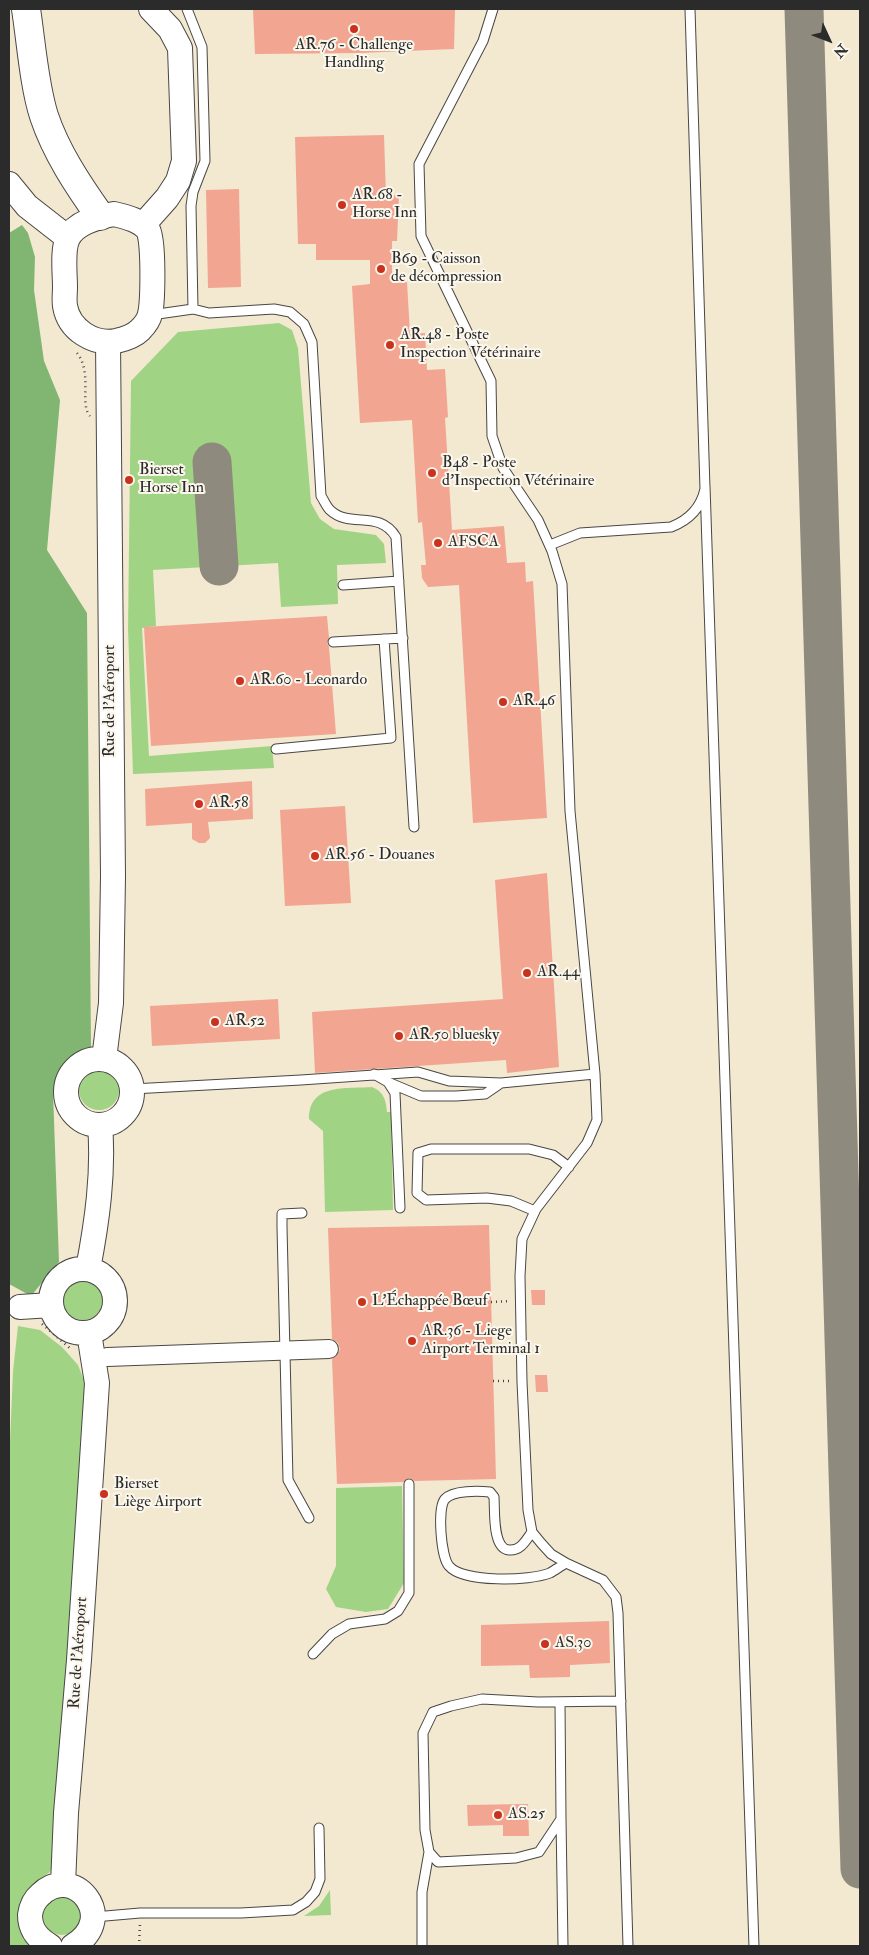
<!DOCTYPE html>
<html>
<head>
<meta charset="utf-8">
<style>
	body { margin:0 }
	#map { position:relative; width:869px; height:1955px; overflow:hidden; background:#f3e8d0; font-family:"IM FELL Double Pica",serif }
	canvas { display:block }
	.frame { position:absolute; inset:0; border:10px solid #2b2b2b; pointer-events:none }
	.north { position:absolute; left:804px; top:15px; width:50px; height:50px; -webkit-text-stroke:4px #fbf7ec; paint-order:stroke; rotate:133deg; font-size:14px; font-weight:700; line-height:20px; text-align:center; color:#2b2b2b }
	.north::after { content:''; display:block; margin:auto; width:18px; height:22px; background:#2b2b2b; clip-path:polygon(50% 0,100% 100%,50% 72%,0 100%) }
</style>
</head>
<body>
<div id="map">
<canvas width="869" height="1955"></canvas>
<div class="frame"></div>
<div class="north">N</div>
</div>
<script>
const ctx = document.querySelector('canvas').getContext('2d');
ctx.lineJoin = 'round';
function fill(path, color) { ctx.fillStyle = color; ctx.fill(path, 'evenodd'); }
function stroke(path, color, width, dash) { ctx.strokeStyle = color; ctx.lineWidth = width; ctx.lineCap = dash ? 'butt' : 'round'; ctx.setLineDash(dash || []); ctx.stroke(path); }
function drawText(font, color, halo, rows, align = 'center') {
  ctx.font = font + ' "IM FELL Double Pica",serif'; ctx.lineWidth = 4; ctx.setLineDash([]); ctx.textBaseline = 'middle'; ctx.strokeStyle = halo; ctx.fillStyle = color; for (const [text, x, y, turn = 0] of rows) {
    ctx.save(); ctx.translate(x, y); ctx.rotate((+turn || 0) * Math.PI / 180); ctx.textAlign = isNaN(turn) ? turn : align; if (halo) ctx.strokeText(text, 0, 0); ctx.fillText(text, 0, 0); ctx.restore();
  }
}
const green = new Path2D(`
	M279 323 292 330 298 348 311 503 320 519 334 529 376 535 384 544 386 563 337 565 338 604 281 607 278 563 153 570 156 626 142 628 149 756 272 746 274 768 133 774 128 629 131 381 178 332Z
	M79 1090a20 20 0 1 1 40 0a20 20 0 1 1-40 0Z
	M372 1087C384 1092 386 1100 387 1112H391L393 1210 325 1212 323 1131 309 1119C309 1083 346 1089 372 1087Z
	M63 1300a20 20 0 1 1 40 0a20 20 0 1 1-40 0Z
	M18 1326 40 1330 62 1347 78 1365 87 1388 58 1858 50 1872 36 1882 23 1897 33 1946H9V1465L13 1371Z
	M402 1486 404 1583 388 1609 366 1612 336 1607 326 1589 336 1566V1488Z
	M330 1890 331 1915 304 1916 319 1906Z
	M43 1916a19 19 0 1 1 38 0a19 19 0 1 1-38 0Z`);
const forest = new Path2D(`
	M22 225 28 233 35 257 34 290 44 361 60 400 47 550 87 613 91 1047 67 1061 53 1092 59 1262 31 1296 9 1284V233Z`);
const taxiway = new Path2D(`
	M804 9 860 1869
	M212 462 219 566`);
const building = new Path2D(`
	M253 9H455L454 49 359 53 255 54Z
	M384 135 386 196 399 195 397 241H392V283L407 282 410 334 425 333 427 370 445 369 448 417 445 418 452 530 504 526 507 563 525 562 526 582 533 581 547 818 473 823 459 585 428 587 422 578 421 565H426L422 522 418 523 412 420 360 423 352 286 370 284V260H316V244H298L295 137Z
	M239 189 241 287 208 288 206 190Z
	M327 616 329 638 327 643 329 647 336 734 151 746 144 627Z
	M252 781 253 819 208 822 210 838 205 843H199L192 839V823L146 826 145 789Z
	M345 806 351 903 285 906 280 810Z
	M547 873 559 1067 507 1073 506 1060 315 1073 312 1012 503 999 495 880Z
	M278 999 280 1039 152 1046 150 1006Z
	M489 1225 496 1479 415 1481 409 1478 403 1482 337 1484 332 1359 338 1354 340 1349 338 1343 332 1339 328 1228Z
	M531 1290H545V1305H532Z
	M535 1375H547L548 1392H536Z
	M609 1621 610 1663 570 1665V1677L530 1678 529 1665 481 1666V1625Z
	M528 1804 529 1836H503V1825L468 1826 467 1805Z`);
const path = new Path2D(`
	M77 353C93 373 79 404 90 416
	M491 1302 510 1301
	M42 1324 72 1350
	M493 1381H511
	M139 1946 140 1923`);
const lane = new Path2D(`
	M187 9 202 47 205 161 193 192 191 206 193 309
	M493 9 483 41 419 164 421 236 491 381 492 436 503 468 538 520 552 551 562 584 570 811 595 1074 597 1120 587 1143 536 1209 522 1239 520 1276 522 1382 528 1510 532 1532 541 1543 551 1554 566 1563 603 1580 616 1597 618 1613 628 1946
	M151 315 193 309 209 313 274 309 290 312 304 324 312 342 321 496C324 500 326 506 330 510 350 529 379 509 396 537L414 827
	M705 486 754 1946
	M550 545 580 533 671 527C689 520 701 508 705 489L690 9
	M343 585 399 581
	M333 642 403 638
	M276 749 391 738 384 639
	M374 1074 388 1082 395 1093 400 1208
	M390 1083 421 1096H456L485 1094 501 1083
	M132 1089 301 1080 418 1072 449 1081 501 1083 595 1074
	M535 1211 511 1201 487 1198 426 1200 417 1193 418 1153 431 1149H529L553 1155 569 1167
	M302 1213 282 1214V1227L288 1480 309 1518
	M532 1532C526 1540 521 1551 509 1550 492 1549 495 1510 494 1497L490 1492C479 1491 453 1490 445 1499 437 1508 441 1557 449 1566 463 1583 530 1581 550 1573 555 1570 561 1566 566 1563
	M313 1654 332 1634 349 1624 385 1619 398 1611 409 1593V1484
	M560 1702 561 1819 539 1852 516 1858 438 1862 429 1852 425 1830 423 1733 433 1712 451 1706 482 1699 538 1702 621 1701
	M561 1819 563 1946
	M94 1917 140 1913H241L293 1910 306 1902 315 1892 320 1879 319 1828
	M422 1946V1892L429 1852`);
const street = new Path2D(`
	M107 1357 329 1349`);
const secondary = new Path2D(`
	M9 184 27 206 68 238
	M114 214C126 217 140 220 148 230 154 239 153 301 150 314 149 319 144 326 140 330 134 336 125 339 116 341 94 345 69 330 65 306 64 300 65 293 65 287 65 274 62 249 68 238 76 222 98 217 114 214Z
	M143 225 167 198 178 181 184 161 180 48 170 29 151 9
	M104 1059 111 1003 113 876 108 342
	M66 1092a33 33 0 1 1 66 0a33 33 0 1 1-66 0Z
	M88 1269C97 1222 104 1173 100 1125
	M51 1301a32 32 0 1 1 64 0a32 32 0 1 1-64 0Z
	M20 1307 51 1305
	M63 1885 66 1813 79 1660 97 1383 89 1333
	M50 1946C38 1939 30 1930 30 1915 31 1908 34 1900 40 1895 73 1862 120 1918 73 1946`);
const highway = new Path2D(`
	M26 9C31 41 34 85 44 116 56 152 78 185 100 216`);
const markers = [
	[354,29,5,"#c8321e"],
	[342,205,5,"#c8321e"],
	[381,269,5,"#c8321e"],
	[390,345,5,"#c8321e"],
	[432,473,5,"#c8321e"],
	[129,480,5,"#c8321e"],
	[438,543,5,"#c8321e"],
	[240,681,5,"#c8321e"],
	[503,702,5,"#c8321e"],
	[199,804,5,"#c8321e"],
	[315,856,5,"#c8321e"],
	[527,973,5,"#c8321e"],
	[215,1022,5,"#c8321e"],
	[399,1036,5,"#c8321e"],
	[362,1302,5,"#c8321e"],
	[412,1341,5,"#c8321e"],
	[104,1494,5,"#c8321e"],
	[545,1644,5,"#c8321e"],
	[498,1815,5,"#c8321e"]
];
const poiNames = [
	["AR.76 - Challenge",354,46,"center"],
	["Handling",354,64,"center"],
	["AR.68 -",352,196],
	["Horse Inn",352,214],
	["B69 - Caisson",391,260],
	["de décompression",391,278],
	["AR.48 - Poste",400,336],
	["Inspection Vétérinaire",400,354],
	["B48 - Poste",442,464],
	["d'Inspection Vétérinaire",442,482],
	["Bierset",139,471],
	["Horse Inn",139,489],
	["AFSCA",448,543],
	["AR.60 - Leonardo",250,681],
	["AR.46",513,702],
	["AR.58",209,804],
	["AR.56 - Douanes",325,856],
	["AR.44",537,973],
	["AR.52",225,1022],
	["AR.50 bluesky",409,1036],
	["L'Échappée Bœuf",372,1302],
	["AR.36 - Liege",422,1332],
	["Airport Terminal 1",422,1350],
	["Bierset",114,1485],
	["Liège Airport",114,1503],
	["AS.30",555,1644],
	["AS.25",508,1815]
];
const streetNames = [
	["Rue de l'Aéroport",111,701,-90],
	["Rue de l'Aéroport",79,1653,-86]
];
fill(green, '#a0d484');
fill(forest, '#80b672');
stroke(taxiway, '#8f8a7e', 39);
fill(building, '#f2a591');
stroke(lane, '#494744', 11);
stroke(street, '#494744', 20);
stroke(secondary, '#494744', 26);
stroke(highway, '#494744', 30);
stroke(path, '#494744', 2.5, [1, 4]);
stroke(lane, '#fff', 9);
stroke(street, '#fff', 18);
stroke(secondary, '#fff', 24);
stroke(highway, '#fff', 28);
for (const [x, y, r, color] of markers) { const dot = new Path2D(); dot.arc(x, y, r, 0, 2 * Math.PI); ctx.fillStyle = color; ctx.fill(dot); stroke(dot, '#fbf7ec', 2); }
drawText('16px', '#2b2b2b', '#fbf7ec', poiNames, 'left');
drawText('16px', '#2b2b2b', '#fbf7ec', streetNames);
</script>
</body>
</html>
